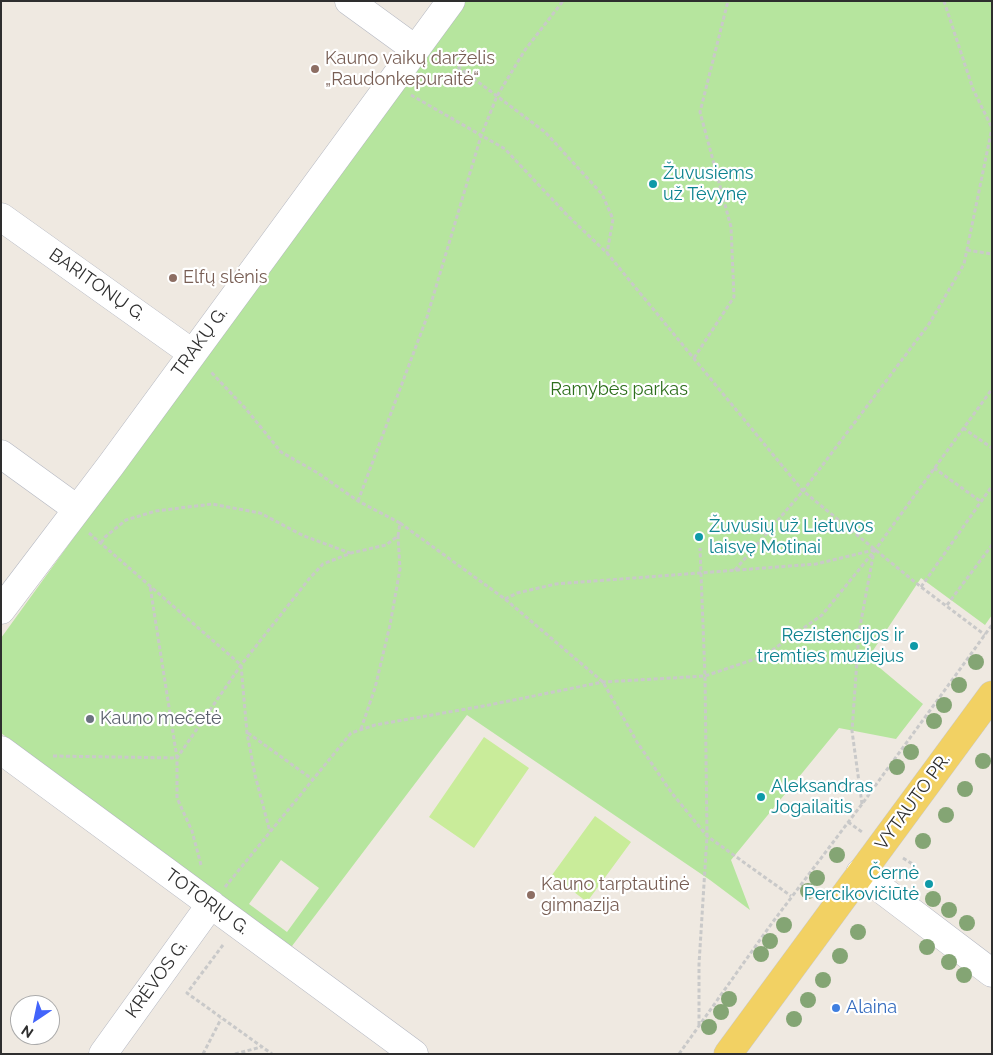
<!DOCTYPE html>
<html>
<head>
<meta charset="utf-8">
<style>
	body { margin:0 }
	#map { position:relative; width:993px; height:1055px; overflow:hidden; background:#efe9e1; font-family:Raleway,sans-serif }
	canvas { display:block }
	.frame { position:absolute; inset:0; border:2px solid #2e2e2e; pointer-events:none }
	.north { position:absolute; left:10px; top:995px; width:50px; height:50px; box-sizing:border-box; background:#fff; border:1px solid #ababab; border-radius:50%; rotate:214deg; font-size:14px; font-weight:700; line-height:20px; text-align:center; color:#2e2e2e }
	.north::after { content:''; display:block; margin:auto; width:18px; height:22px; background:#4264fb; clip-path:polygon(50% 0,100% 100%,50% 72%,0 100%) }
</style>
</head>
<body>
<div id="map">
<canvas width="993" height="1055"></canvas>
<div class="frame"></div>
<div class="north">N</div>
</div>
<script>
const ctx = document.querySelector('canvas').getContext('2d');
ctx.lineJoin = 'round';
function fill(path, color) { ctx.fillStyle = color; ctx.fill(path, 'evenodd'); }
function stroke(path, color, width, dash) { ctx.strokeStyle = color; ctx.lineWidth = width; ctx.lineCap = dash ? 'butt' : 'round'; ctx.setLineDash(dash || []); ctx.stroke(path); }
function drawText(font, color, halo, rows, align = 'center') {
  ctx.font = font + ' Raleway,sans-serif'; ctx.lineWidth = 4.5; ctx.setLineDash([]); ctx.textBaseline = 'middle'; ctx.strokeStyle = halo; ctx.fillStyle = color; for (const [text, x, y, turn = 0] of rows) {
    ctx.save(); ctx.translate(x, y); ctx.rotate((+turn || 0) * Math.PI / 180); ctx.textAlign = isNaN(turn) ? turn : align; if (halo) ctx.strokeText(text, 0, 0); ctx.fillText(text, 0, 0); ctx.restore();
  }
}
const green = new Path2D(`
	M462 1H992V615L985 625 921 578 868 658 923 704 896 739 839 728 731 860 750 910 710 880 467 715 289 950 1 733V638ZM281 860 319 888 287 932 249 904Z`);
const pitch = new Path2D(`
	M484 737 529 768 474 848 429 817Z
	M595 816 631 842 587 902 552 875Z`);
const path = new Path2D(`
	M944 1 973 89 992 128
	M442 55 545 132 602 194 613 219 607 253
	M411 95 505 149 567 215 607 253 803 491 921 587 985 635
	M967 250 992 254
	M694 358 734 297 731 227 700 112 728 1
	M963 428 992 448
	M934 468 980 501
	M358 501 427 317 481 136 497 96 525 50 563 1
	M400 523 505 599 603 682 637 742 671 792 707 836 791 896
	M89 533 241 665 247 733 255 775 270 832
	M101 543 105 537 126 520 156 511 212 504 260 513 304 536 350 553
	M735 570 803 491 929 324 964 264 992 128
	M921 587 992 486
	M505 599 517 593 556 584 816 564 874 550
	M947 605 992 545
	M361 729 375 688 390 625 400 569 398 536
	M248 733 312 779
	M53 756 177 758 150 586
	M862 804 852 731 859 632 874 551
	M848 822 862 832
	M903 858 914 865
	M201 865 192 831 177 798V758L241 665 309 579 323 564 351 553 386 545 398 536 400 523 358 501 318 473 281 452 246 409 210 371
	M225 887 351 733 375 725 489 705 603 682 705 676 764 656 822 615 875 550 992 389
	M223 945 187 993 272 1054
	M699 1025V964L707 836 705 676 700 548
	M203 1054 221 1019
	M235 1054 261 1047
	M679 1054 772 923 862 804 992 625`);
const minor = new Path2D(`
	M349 1 415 49
	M1 217 192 353
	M1 454 77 509
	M1 610 111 465 451 1
	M1 750 414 1054
	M860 873 992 973
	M103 1054 211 904`);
const major = new Path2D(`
	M728 1054 992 695`);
const trees = [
	[976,662],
	[959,685],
	[944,705],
	[934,721],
	[911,752],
	[983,761],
	[897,767],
	[965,789],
	[946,815],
	[923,841],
	[837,855],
	[817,878],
	[808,891],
	[933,899],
	[949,910],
	[967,923],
	[784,925],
	[858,932],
	[770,941],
	[927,947],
	[761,954],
	[840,956],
	[949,962],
	[964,975],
	[823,980],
	[729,999],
	[808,1000],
	[721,1012],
	[794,1019],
	[709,1027]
];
const markers = [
	[315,69,5,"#8d6e63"],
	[653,184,5,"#0f9aa8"],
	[173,278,5,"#8d6e63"],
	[699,537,5,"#0f9aa8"],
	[914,646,5,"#0f9aa8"],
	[90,719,5,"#6b7280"],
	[761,797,5,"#0f9aa8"],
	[929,884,5,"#0f9aa8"],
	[531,895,5,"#8d6e63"],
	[836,1008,5,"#3f7fe0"]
];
const educationNames = [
	["Kauno vaikų darželis",325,59],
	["„Raudonkepuraitė“",325,80],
	["Elfų slėnis",183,278],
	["Kauno tarptautinė",541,885],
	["gimnazija",541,906]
];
const cultureNames = [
	["Žuvusiems",663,174],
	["už Tėvynę",663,195],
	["Žuvusių už Lietuvos",709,527],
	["laisvę Motinai",709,548],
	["Rezistencijos ir",904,636,"right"],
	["tremties muziejus",904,657,"right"],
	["Aleksandras",771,787],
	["Jogailaitis",771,808],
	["Černė",919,874,"right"],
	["Percikovičiūtė",919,895,"right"]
];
const streetNames = [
	["BARITONŲ G.",97,285,35],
	["TRAKŲ G.",200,342,-54],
	["VYTAUTO PR.",913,802,-54],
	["TOTORIŲ G.",207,902,36],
	["KRĖVOS G.",157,979,-54]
];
const parkNames = [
	["Ramybės parkas",619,390]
];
const worshipNames = [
	["Kauno mečetė",100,719]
];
const shopNames = [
	["Alaina",846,1008]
];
fill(green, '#b6e59e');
fill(pitch, '#c9ec9a');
stroke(minor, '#b4b7c1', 29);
stroke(major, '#c9c9c9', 29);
stroke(path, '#c9c9c9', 3, [4, 2.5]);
stroke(minor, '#fff', 28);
stroke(major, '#f2d163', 28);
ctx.fillStyle = '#84a574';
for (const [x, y] of trees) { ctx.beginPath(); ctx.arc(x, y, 8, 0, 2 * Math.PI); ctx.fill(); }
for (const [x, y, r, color] of markers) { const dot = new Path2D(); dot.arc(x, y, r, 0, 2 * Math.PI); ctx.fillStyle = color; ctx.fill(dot); stroke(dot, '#fff', 2); }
drawText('18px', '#785e54', '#fff', educationNames, 'left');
drawText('18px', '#0d838f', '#fff', cultureNames, 'left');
drawText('18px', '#2e2e2e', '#fff', streetNames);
drawText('18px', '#2c6e1b', '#fff', parkNames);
drawText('18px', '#5b616d', '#fff', worshipNames, 'left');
drawText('18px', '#366cbe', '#fff', shopNames, 'left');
</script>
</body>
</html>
